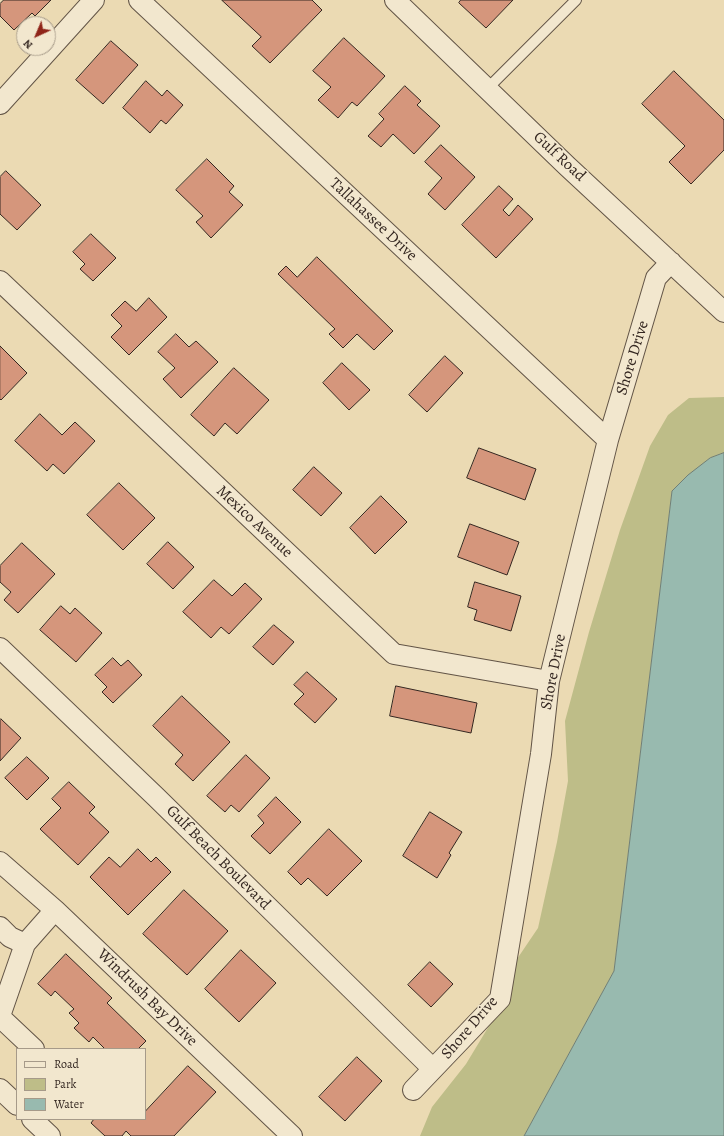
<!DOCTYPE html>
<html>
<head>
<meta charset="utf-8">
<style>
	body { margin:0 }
	#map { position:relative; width:724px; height:1136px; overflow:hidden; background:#ebdab3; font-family:Alegreya,serif }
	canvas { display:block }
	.legend { position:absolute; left:16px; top:1048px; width:130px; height:72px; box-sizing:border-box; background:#f2e7ce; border:1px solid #a69a89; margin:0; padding:5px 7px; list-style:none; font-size:12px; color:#342721 }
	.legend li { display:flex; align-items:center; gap:8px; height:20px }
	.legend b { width:20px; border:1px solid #a69a89 }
	.north { position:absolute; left:16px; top:16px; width:40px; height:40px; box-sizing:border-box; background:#f2e7ce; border:1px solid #a69a89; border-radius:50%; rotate:224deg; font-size:11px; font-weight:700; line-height:16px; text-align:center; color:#342721 }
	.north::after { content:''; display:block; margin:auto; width:14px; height:18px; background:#8f2418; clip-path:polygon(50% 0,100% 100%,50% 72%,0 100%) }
</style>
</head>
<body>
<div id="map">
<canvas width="724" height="1136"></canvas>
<ul class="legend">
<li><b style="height:5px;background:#f2e7ce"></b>Road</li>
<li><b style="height:11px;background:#bebd88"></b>Park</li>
<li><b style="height:11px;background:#98baaf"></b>Water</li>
</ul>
<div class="north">N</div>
</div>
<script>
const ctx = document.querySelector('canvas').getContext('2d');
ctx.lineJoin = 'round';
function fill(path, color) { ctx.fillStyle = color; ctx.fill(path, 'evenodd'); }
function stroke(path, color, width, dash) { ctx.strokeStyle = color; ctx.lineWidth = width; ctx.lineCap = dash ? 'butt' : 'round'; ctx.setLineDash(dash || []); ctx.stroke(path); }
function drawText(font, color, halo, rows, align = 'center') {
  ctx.font = font + ' Alegreya,serif'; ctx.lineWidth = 3; ctx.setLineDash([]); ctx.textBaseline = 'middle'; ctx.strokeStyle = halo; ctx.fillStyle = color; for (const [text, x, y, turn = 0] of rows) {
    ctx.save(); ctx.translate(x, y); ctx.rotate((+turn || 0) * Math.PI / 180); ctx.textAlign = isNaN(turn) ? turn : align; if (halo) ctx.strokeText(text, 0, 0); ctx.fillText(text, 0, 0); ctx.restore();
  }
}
const green = new Path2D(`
	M724 397V453L710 458 672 491 614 971 524 1136H420L432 1107 466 1064 492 1021 507 1006 510 1000 517 959 538 928 557 842 568 781 565 721 589 632 620 530 650 446 668 415 689 398Z`);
const water = new Path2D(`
	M724 453V1136H524L614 971 672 491 688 475 710 458Z`);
const building = new Path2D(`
	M4 0H51L35 16 32 13 14 30 0 16V4Z
	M222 0H312L322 10 270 63 252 46 261 37Z
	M461 0H513L486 28 459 3Z
	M344 38 385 76 357 106 352 102 338 118 318 100 331 87 313 71Z
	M111 41 138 65 103 104 76 80Z
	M674 71 724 120V150L691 184 669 162 685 146 642 104Z
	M146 81 162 96 167 90 183 105 166 124 161 120 150 133 123 108Z
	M405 86 421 101 417 105 440 126 414 154 393 134 381 147 368 136 384 119 379 114Z
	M441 145 475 177 445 210 428 194 442 178 425 162Z
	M207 159 234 186 229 192 243 205 211 238 196 222 203 216 176 190Z
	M6 171 41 205 17 230 0 214V177Z
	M499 186 513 199 503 210 509 216 518 205 533 219 496 258 462 225Z
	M91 234 116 258 93 281 80 269 85 264 73 252Z
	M317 257 393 331 374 350 357 334 343 348 329 334 335 329 278 274 286 266 297 277Z
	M149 298 167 317 129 355 111 337 122 326 111 315 125 301 136 311Z
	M176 334 189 347 196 341 218 362 181 398 163 379 175 368 158 352Z
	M0 346 27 373 1 400 0 399Z
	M445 356 463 373 427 412 409 395Z
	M342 363 370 390 349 410 323 383Z
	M234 368 269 400 237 434 225 423 214 436 191 415Z
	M40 414 62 435 75 422 95 441 64 474 53 464 47 471 15 441Z
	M479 448 536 469 525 500 467 478Z
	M314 467 342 493 321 516 293 490Z
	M119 483 155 518 123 550 87 515Z
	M381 496 407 522 375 554 350 528Z
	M470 524 519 542 507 575 458 557Z
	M168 542 194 567 173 589 147 564Z
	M22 543 55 574 18 613 4 600 11 592 0 582V566Z
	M214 580 232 596 245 583 262 599 229 634 221 627 211 638 183 612Z
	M475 582 521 596 511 631 474 620 477 610 468 607Z
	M61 606 70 614 75 608 102 633 76 662 40 630Z
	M274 625 294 642 273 665 253 647Z
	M113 658 121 666 128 660 142 675 113 703 102 692 107 687 95 675Z
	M307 672 337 699 315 723 294 704 304 694 294 685Z
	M396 686 477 703 471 733 390 716Z
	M182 696 230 742 193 781 175 764 183 755 153 726Z
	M1 719 21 738 0 761V720Z
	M246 755 270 778 239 812 231 805 225 812 207 796Z
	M27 757 49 778 27 800 5 778Z
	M69 782 95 807 89 813 109 832 78 865 40 829 61 808 52 799Z
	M276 797 301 822 270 854 251 836 264 823 258 816Z
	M430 812 462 832 449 853 451 855 437 878 403 856Z
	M329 829 362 861 327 896 308 878 301 885 288 872Z
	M138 849 151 862 156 857 171 872 128 915 90 877 109 857 120 867Z
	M184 890 228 931 187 975 143 934Z
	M241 950 276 983 239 1022 205 989Z
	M66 954 112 998 107 1003 146 1041 138 1049H105L93 1037 89 1042 74 1028 79 1023 69 1013 74 1009 55 991 51 996 38 984Z
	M430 962 453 984 431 1007 408 985Z
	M357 1057 382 1081 345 1121 319 1097Z
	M188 1066 216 1092 174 1136H131L126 1131 122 1136H105L91 1123 94 1119H145V1112Z`);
const lane = new Path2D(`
	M487 89 576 0`);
const street = new Path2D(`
	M139 0 608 440
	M395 0 567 166 724 312
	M0 104 94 0
	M0 281 394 654 549 681
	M0 648 156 797 433 1069
	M0 862 55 910 292 1136
	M0 927 10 937 25 944
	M0 1016 25 944 55 910
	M0 1017 34 1049
	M0 1089 17 1105
	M413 1090 500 999 541 754 549 681 608 440 656 278 671 262
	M32 1119 50 1136`);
const streetNames = [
	["Gulf Road",559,157,43],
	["Tallahassee Drive",373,220,43],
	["Shore Drive",633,358,-73],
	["Mexico Avenue",254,522,43],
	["Shore Drive",554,672,-79],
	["Gulf Beach Boulevard",218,858,45],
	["Windrush Bay Drive",147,998,44],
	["Shore Drive",470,1028,-49]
];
fill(green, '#bebd88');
fill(water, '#98baaf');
stroke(water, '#707f76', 1);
fill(building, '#d5967c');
stroke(building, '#342721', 1);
stroke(lane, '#625446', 12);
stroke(street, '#625446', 22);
stroke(lane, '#f2e7ce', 10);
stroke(street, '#f2e7ce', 20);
drawText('16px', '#342721', '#f2e7ce', streetNames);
</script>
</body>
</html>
